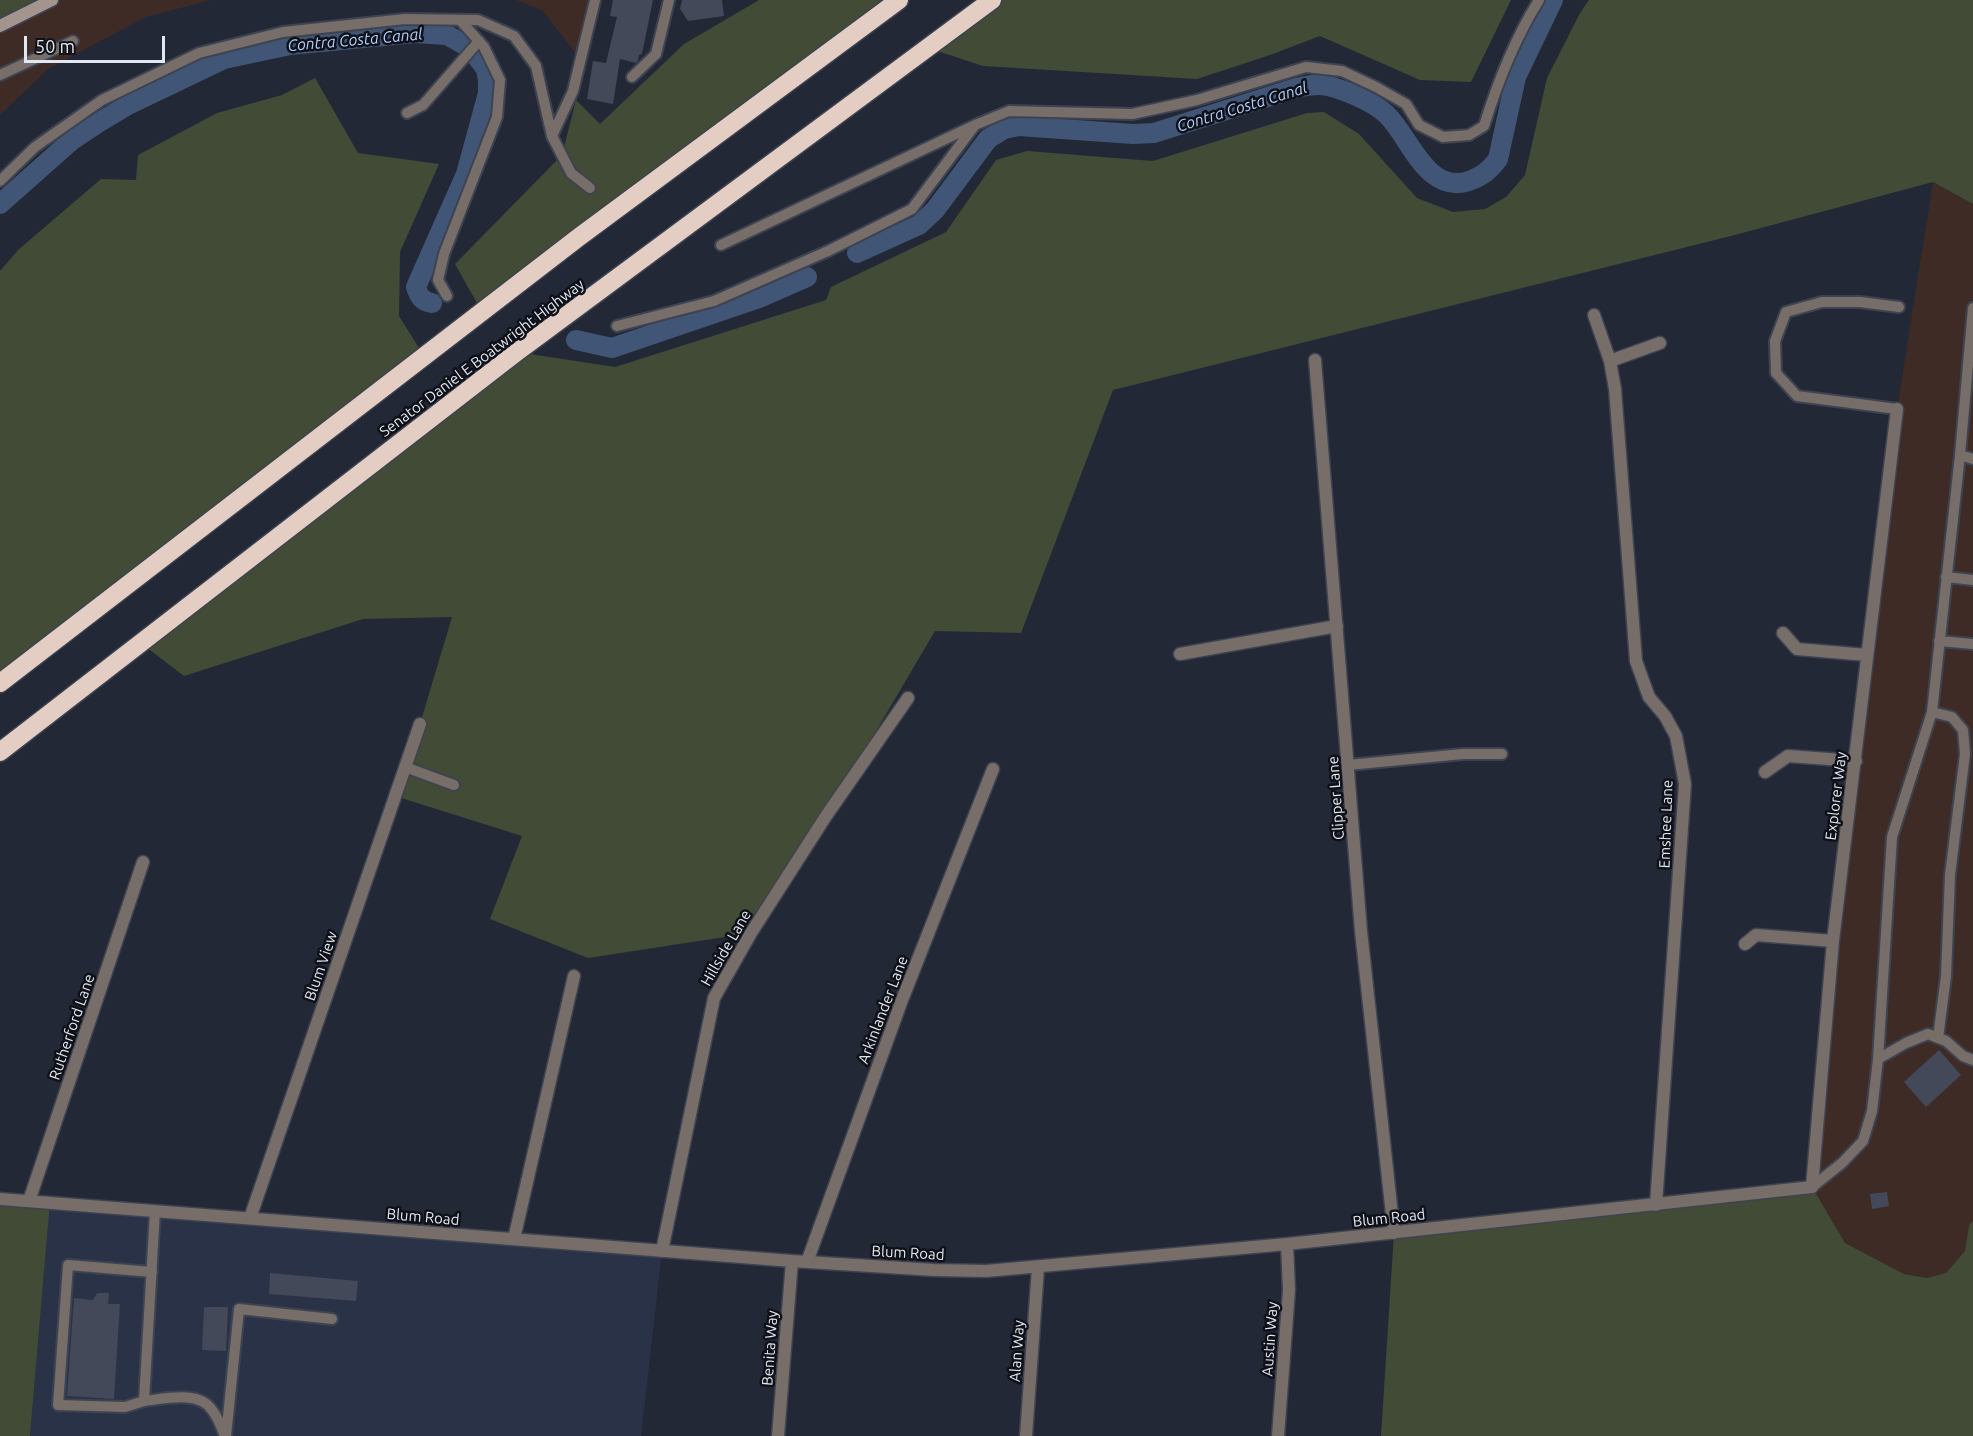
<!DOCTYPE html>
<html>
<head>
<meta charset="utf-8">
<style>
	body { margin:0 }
	#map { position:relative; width:1973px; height:1436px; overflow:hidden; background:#232837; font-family:Ubuntu,sans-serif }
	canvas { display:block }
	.scale { position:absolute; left:24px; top:36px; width:141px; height:27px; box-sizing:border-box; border:3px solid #e3e7f1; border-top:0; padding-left:8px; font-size:18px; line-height:21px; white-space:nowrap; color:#e3e7f1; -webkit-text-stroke:4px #0f1118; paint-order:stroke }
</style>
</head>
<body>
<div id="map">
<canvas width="1973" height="1436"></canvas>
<div class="scale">50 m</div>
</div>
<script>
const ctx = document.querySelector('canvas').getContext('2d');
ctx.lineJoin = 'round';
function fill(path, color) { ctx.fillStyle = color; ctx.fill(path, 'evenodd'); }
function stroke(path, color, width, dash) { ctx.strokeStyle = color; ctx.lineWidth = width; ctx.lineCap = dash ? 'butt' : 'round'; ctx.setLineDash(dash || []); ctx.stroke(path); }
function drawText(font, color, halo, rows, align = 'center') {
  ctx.font = font + ' Ubuntu,sans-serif'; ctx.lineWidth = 5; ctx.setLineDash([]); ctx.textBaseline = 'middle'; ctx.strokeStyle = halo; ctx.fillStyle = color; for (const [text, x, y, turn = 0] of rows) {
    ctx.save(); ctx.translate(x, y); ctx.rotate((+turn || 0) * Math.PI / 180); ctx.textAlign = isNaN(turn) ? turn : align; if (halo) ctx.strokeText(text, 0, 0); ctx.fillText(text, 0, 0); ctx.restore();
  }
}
const commercial = new Path2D(`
	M52 0H211L146 17 48 69 0 115V26Z
	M516 0H600L583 63 543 11Z
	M1933 182 1973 204V1221L1969 1225 1965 1251 1946 1273 1927 1278 1904 1274 1845 1243 1812 1187 1897 409Z`);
const built = new Path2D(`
	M50 1202 662 1251 641 1436H30Z`);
const green = new Path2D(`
	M0 0H52L0 26Z
	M759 0H899L482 312 455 264 562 155 576 100 600 124 684 44Z
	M992 0H1511L1471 82 1420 80 1320 36 1270 55 1197 79 983 66 928 48Z
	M1589 0H1973V204L1933 182 1731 236 1113 390 1021 633 935 631 826 816 751 933 588 958 490 919 522 836 395 796 420 724 452 617 363 619 184 676 142 644 517 352 615 367 826 300 831 287 946 232 996 160 1027 151 1153 161 1307 113 1324 112 1359 134 1417 198 1453 212 1485 209 1506 197 1525 175 1547 78 1580 13Z
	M315 78 358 153 439 164 400 252 399 316 424 356 0 683V271L18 250 101 179 136 180 138 155 217 113 282 95Z
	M1812 1187 1845 1243 1904 1274 1927 1278 1946 1273 1965 1251 1969 1225 1973 1221V1436H1381L1394 1233Z
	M0 1199 50 1202 30 1436H0Z`);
const canal = new Path2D(`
	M0 204 71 141 98 123 128 105 224 59 290 45 415 33 447 35 470 48 486 69 488 81V93L466 174 416 287C419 297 422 301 432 303
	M857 253 919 225 935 210 988 139 1004 129 1019 126 1133 134 1154 133 1296 88C1306 86 1317 83 1328 86 1345 90 1373 102 1386 114 1410 136 1426 195 1469 181 1482 176 1489 171 1498 159L1516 77 1553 0
	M576 340 612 348 759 298 807 277`);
const building = new Path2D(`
	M613 0H653L642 54 639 55 638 61 636 63 620 59 613 104 587 99 593 61 606 63 617 17 610 16Z
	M682 0H722L724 16 688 21 680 9Z
	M1939 1050 1961 1075 1926 1107 1904 1082Z
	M1887 1192 1889 1206 1872 1209 1870 1194Z
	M270 1273 358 1281 356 1301 269 1294Z
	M97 1293H109L108 1304H120L114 1399 67 1396 74 1298 93 1300Z
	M204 1307H228L226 1351 202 1350Z`);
const service = new Path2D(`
	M0 75 73 41
	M632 77 656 54 669 0
	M407 113 423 105 479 41
	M552 136 571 173 590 188
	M0 181 35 147 102 100 199 53 283 32 405 19 478 20 514 36 536 66 552 136 573 91 595 0
	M721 245 973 126
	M447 296 438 280 444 254 497 117 500 80 484 47 460 20
	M617 326 714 301 828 251 912 209 975 125 1009 111 1132 114 1197 100 1306 67 1342 71 1376 87 1406 104 1419 125 1443 137 1469 135 1484 126C1498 81 1514 40 1539 0
	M1897 409 1797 396 1776 373 1775 341 1786 312 1822 302H1860L1899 307
	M1960 455 1973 459
	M1946 577 1973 580
	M1939 641 1973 644
	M1932 712 1952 717 1963 730 1965 754 1950 875 1946 976 1938 1038
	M1348 765 1463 754H1502
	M405 767 454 785
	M1878 1059 1906 1043 1928 1034 1946 1041 1963 1056 1973 1060
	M1812 1187 1842 1163 1863 1141 1872 1111 1878 1059 1892 837 1932 712 1960 455 1973 308
	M152 1272 68 1265 58 1405 125 1407 144 1401 155 1211
	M144 1401C164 1399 199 1390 212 1410 218 1417 221 1427 225 1436
	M226 1436 239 1309 332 1319`);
const minor = new Path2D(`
	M1594 315 1610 361 1615 389 1636 661 1649 697 1665 716 1676 736 1685 784 1656 1205
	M1315 360 1361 931 1394 1233
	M1610 361 1660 343
	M1783 633 1797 649 1867 655
	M1180 654 1337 626
	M1765 772 1788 756 1856 761
	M1745 944 1756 935 1833 941
	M0 1199 792 1261 934 1270 986 1271 1287 1244 1812 1187 1833 941 1897 409
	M29 1201 143 862
	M250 1218 420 724
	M514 1239 574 976
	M662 1251 714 998 751 933 826 816 908 698
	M807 1262 902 1000 993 769
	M778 1436 792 1261
	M1026 1436 1038 1268
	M1278 1436 1289 1290 1287 1244`);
const secondary = new Path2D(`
	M0 26 52 0`);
const motorway = new Path2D(`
	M0 683 579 237 899 0
	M0 752 517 352 992 0`);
const streetNames = [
	["Senator Daniel E Boatwright Highway",482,358,-37],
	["Explorer Way",1836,796,-83],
	["Clipper Lane",1336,798,-94],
	["Emshee Lane",1666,824,-88],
	["Hillside Lane",726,948,-60],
	["Blum View",321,966,-71],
	["Arkinlander Lane",883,1010,-69],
	["Rutherford Lane",72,1027,-71],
	["Blum Road",423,1217,5],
	["Blum Road",1389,1218,-6],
	["Blum Road",908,1253,3],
	["Austin Way",1270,1339,-86],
	["Benita Way",770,1348,-86],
	["Alan Way",1017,1351,-86]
];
const waterNames = [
	["Contra Costa Canal",355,40,-5],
	["Contra Costa Canal",1242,107,-17]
];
fill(commercial, '#3e2b26');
fill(built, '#2a3247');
fill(green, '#424b35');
stroke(canal, '#415576', 20);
fill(building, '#434959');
stroke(service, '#3e4351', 14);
stroke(minor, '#3e4351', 15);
stroke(secondary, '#3e4351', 15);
stroke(motorway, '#3e4351', 21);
stroke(service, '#776d69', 10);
stroke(minor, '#776d69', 12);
stroke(secondary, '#a3948e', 12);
stroke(motorway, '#e4cdc3', 18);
drawText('15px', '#e3e7f1', '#0f1118', streetNames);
drawText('italic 16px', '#b3cefc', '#0f1118', waterNames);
</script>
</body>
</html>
